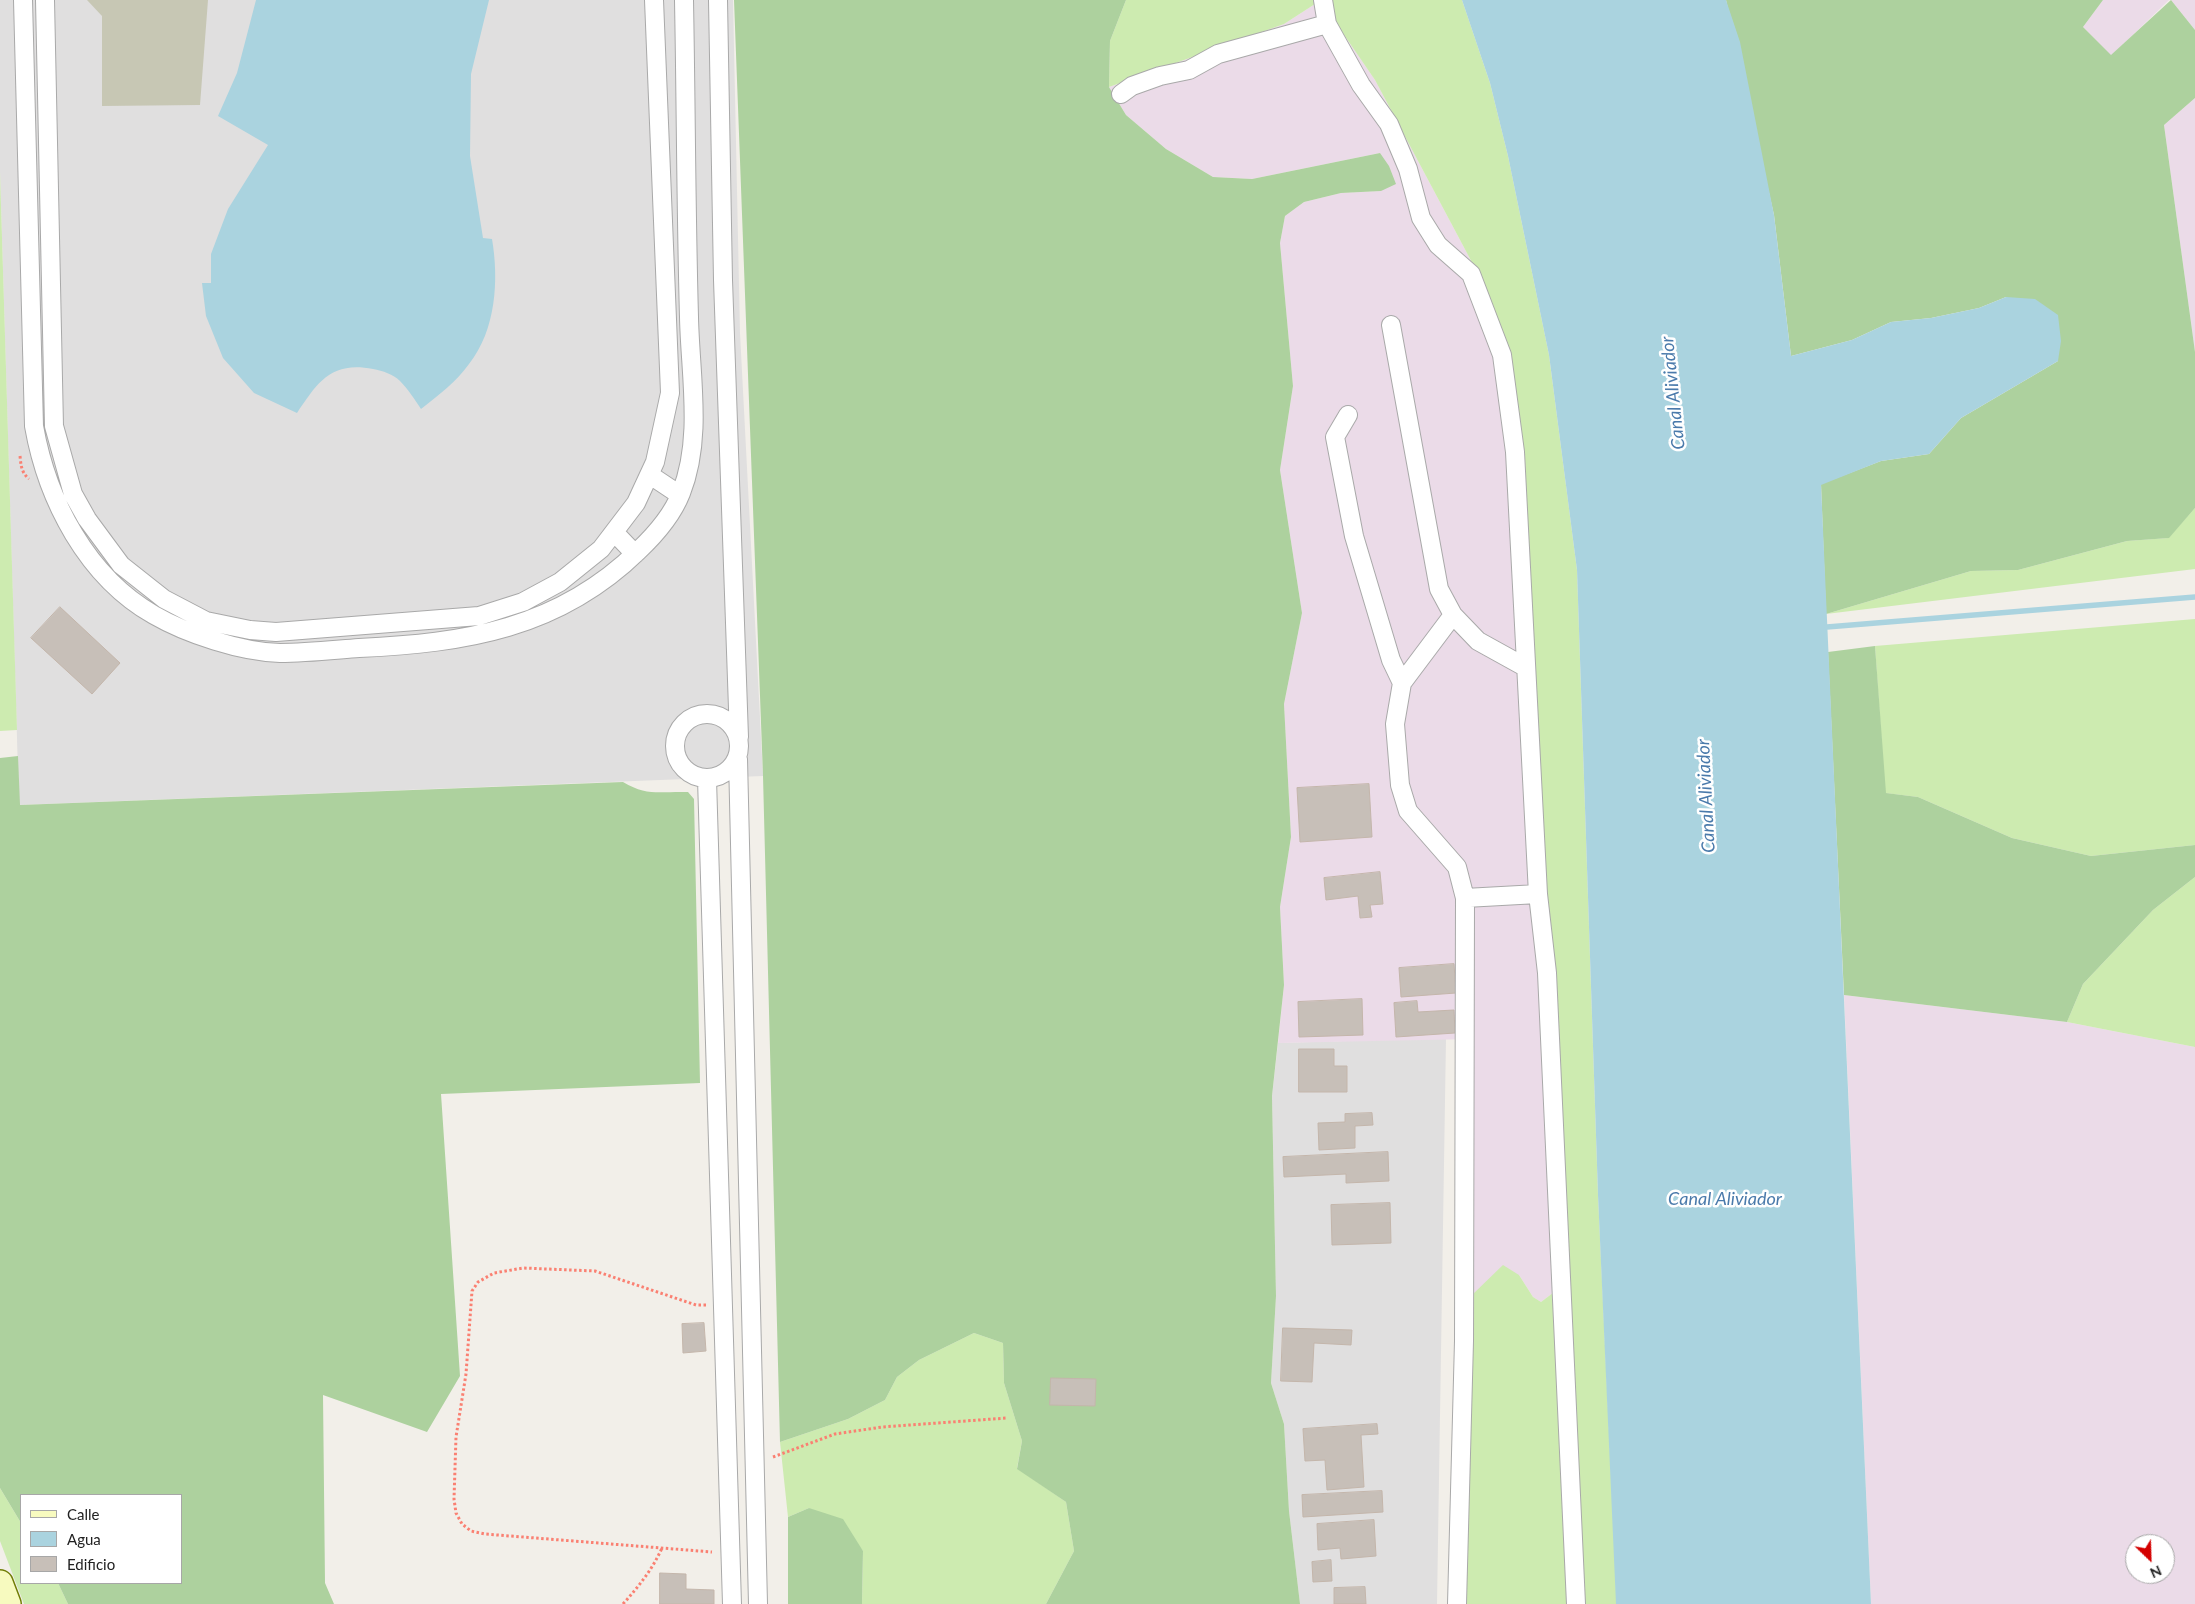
<!DOCTYPE html>
<html>
<head>
<meta charset="utf-8">
<style>
	body { margin:0 }
	#map { position:relative; width:2195px; height:1604px; overflow:hidden; background:#f2efe9; font-family:Lato,sans-serif }
	canvas { display:block }
	.legend { position:absolute; left:20px; top:1494px; width:162px; height:90px; box-sizing:border-box; background:#fff; border:1px solid #a7a7a7; margin:0; padding:6px 9px; list-style:none; font-size:15px; color:#222 }
	.legend li { display:flex; align-items:center; gap:10px; height:25px }
	.legend b { width:25px; border:1px solid #a7a7a7 }
	.north { position:absolute; left:2125px; top:1534px; width:50px; height:50px; box-sizing:border-box; background:#fff; border:1px solid #a7a7a7; border-radius:50%; rotate:156deg; font-size:14px; font-weight:700; line-height:20px; text-align:center; color:#222 }
	.north::after { content:''; display:block; margin:auto; width:18px; height:22px; background:#d40000; clip-path:polygon(50% 0,100% 100%,50% 72%,0 100%) }
</style>
</head>
<body>
<div id="map">
<canvas width="2195" height="1604"></canvas>
<ul class="legend">
<li><b style="height:6px;background:#f7fabf"></b>Calle</li>
<li><b style="height:14px;background:#aad3df"></b>Agua</li>
<li><b style="height:14px;background:#c7bfb8"></b>Edificio</li>
</ul>
<div class="north">N</div>
</div>
<script>
const ctx = document.querySelector('canvas').getContext('2d');
ctx.lineJoin = 'round';
function fill(path, color) { ctx.fillStyle = color; ctx.fill(path, 'evenodd'); }
function stroke(path, color, width, dash) { ctx.strokeStyle = color; ctx.lineWidth = width; ctx.lineCap = dash ? 'butt' : 'round'; ctx.setLineDash(dash || []); ctx.stroke(path); }
function drawText(font, color, halo, rows, align = 'center') {
  ctx.font = font + ' Lato,sans-serif'; ctx.lineWidth = 5; ctx.setLineDash([]); ctx.textBaseline = 'middle'; ctx.strokeStyle = halo; ctx.fillStyle = color; for (const [text, x, y, turn = 0] of rows) {
    ctx.save(); ctx.translate(x, y); ctx.rotate((+turn || 0) * Math.PI / 180); ctx.textAlign = isNaN(turn) ? turn : align; if (halo) ctx.strokeText(text, 0, 0); ctx.fillText(text, 0, 0); ctx.restore();
  }
}
const residential = new Path2D(`
	M0 0H733L740 333 763 776 19 805 0 172Z
	M1446 1038 1437 1604H1300L1289 1511 1284 1424 1271 1383 1276 1296 1272 1096 1278 1043Z`);
const industrial = new Path2D(`
	M2103 0H2169L2111 56 2083 27Z
	M2171 0H2195V30Z
	M1315 4 1327 10 1375 80 1476 270 1508 352 1525 458 1566 1283 1541 1302 1533 1297 1519 1275 1472 1295 1473 1039 1278 1043 1284 985 1280 907 1291 837 1284 704 1302 613 1280 470 1293 386 1280 243 1285 216 1304 202 1341 193 1381 191 1380 153 1252 179 1213 177 1166 149 1126 115 1109 87 1284 24Z
	M2195 98V352L2164 125Z
	M1844 995 2067 1022 2195 1047V1604H1871ZM2135 1544H2165V1574H2135Z`);
const construction = new Path2D(`
	M87 0H208L200 105 102 106V16Z`);
const grass = new Path2D(`
	M1126 0H1462L1490 83 1508 156 1549 355 1577 570 1598 1195 1617 1604H1465L1472 1295 1503 1265 1519 1275 1533 1297 1541 1302 1566 1283 1533 661 1525 458 1508 352 1476 270 1375 80 1327 10 1315 4 1284 24 1109 87 1110 41Z
	M0 172 17 730 0 731Z
	M2195 508V569L1826 614 1971 571 2018 570 2127 541 2168 538Z
	M2195 619V845L2091 856 2012 838 1918 797 1885 793 1875 646Z
	M2195 877V1047L2067 1022 2083 984 2153 910Z
	M974 1333 1003 1343 1004 1383 1022 1441 1017 1468 1066 1502 1074 1551 1046 1604H862L863 1551 809 1508 788 1517 780 1442 848 1419 885 1400 897 1377 919 1360Z
	M0 1488 21 1523V1583H58L68 1604H24L0 1541Z`);
const forest = new Path2D(`
	M734 0H1126L1110 41 1109 87 1126 115 1166 149 1213 177 1252 179 1380 153 1389 166 1396 184 1381 191 1341 193 1304 202 1285 216 1280 243 1293 386 1280 470 1302 613 1284 704 1291 837 1280 907 1284 985 1272 1096 1276 1296 1271 1383 1284 1424 1289 1511 1300 1604H1046L1074 1551 1066 1502 1017 1469 1022 1441 1004 1383 1003 1343 974 1333 919 1360 897 1377 885 1400 848 1419 780 1442 763 776Z
	M1726 0H2103L2083 27 2111 55 2171 0 2195 30V98L2164 125 2195 352V508L2169 538 2127 541 2018 570 1971 571 1826 614 1821 484 1881 461 1929 454 1961 418 2058 361 2006 297 1979 308 1931 318 1891 322 1852 340 1791 356 1774 215Z
	M1875 646 1886 793 1918 797 2012 838 2091 856 2195 845V877L2153 910 2083 984 2067 1022 1844 995 1828 652Z
	M18 756 20 805 623 782C648 797 661 791 688 792L694 799 700 1083 441 1094 460 1376 427 1432 323 1395 325 1583 334 1604H68L58 1583H181V1495H21V1523L0 1488V758Z
	M809 1508 843 1519 863 1551 862 1604H788V1517Z`);
const water = new Path2D(`
	M256 0H489L471 74 470 156 483 238 492 239C499 280 496 330 469 364 456 382 439 395 421 409 415 400 408 389 400 381 393 374 383 371 373 369 331 361 318 382 297 413L254 393 223 358 206 316 202 283H211V254L228 209 268 145 218 116 237 73Z
	M1462 0H1726L1740 42 1774 215 1791 356 1852 340 1891 322 1931 318 1979 308 2006 297 2035 299 2058 315 2061 341 2058 361 1961 418 1929 454 1881 461 1821 485 1871 1604H1616L1598 1195 1577 570 1549 355 1508 156 1490 83Z`);
const stream = new Path2D(`
	M1827 627 2195 597`);
const building = new Path2D(`
	M60 607 120 663 92 694 31 638Z
	M1369 784 1372 837 1300 842 1297 788Z
	M1380 872 1383 904 1370 905 1372 917 1360 918 1358 896 1326 900 1324 878Z
	M1454 964 1456 993 1401 997 1399 968Z
	M1362 999 1363 1035 1299 1037 1298 1002Z
	M1417 1001 1418 1012 1454 1010 1455 1033 1396 1037 1394 1003Z
	M1299 1049H1334V1066H1347V1092H1299Z
	M1372 1113 1373 1125 1355 1126V1148L1319 1150 1318 1123 1345 1122V1114Z
	M1388 1152 1389 1181 1346 1183V1174L1284 1177 1283 1157Z
	M1390 1203 1391 1243 1332 1245 1331 1205Z
	M704 1323 706 1351 683 1353 682 1324Z
	M1283 1328 1352 1330 1351 1345 1314 1343 1312 1382 1281 1381Z
	M1051 1378 1096 1379 1095 1406 1050 1405Z
	M1377 1424 1378 1434 1361 1435 1364 1487 1327 1490 1325 1460 1305 1461 1303 1429Z
	M1382 1491 1383 1512 1303 1517 1302 1495Z
	M1374 1520 1376 1556 1341 1559 1340 1548 1318 1550 1317 1524Z
	M1331 1560 1332 1581 1313 1582 1312 1562Z
	M660 1573 686 1574V1589L714 1590V1604H660Z
	M1365 1587 1366 1604H1334V1588Z`);
const path = new Path2D(`
	M20 456C21 465 21 472 29 479
	M706 1305H696L595 1271 523 1268 494 1273 478 1282 472 1291 466 1374 456 1437 454 1499 456 1513 462 1524 471 1531 485 1534 712 1552
	M773 1457 835 1434 882 1427 1007 1418
	M623 1604C639 1586 652 1570 662 1548`);
const street = new Path2D(`
	M23 0 34 426C47 500 87 577 154 615 187 634 241 652 280 653 306 653 333 650 359 648 465 643 558 629 638 551 655 535 672 516 681 493 703 438 690 374 689 317 686 211 686 106 684 0
	M45 0 54 426 73 494 87 519 121 565 164 599 206 621 250 630 276 632 479 616 523 602 560 582 601 549 636 503 655 462 670 393 654 0
	M718 0 723 280 739 737
	M1323 0 1327 24 1361 85 1389 124 1408 169 1421 218 1438 245 1471 274 1502 355 1515 452 1538 894 1547 973 1576 1604
	M1121 94 1132 86 1160 76 1189 70 1218 54 1327 24
	M1391 325 1439 589 1453 615 1478 641 1525 667
	M1348 415 1335 437 1354 536 1391 660 1402 683 1395 724 1400 785 1408 811 1457 867 1465 898
	M650 475 680 495
	M614 532 635 554
	M1402 683 1453 615
	M675 746a32 32 0 1 1 64 0a32 32 0 1 1-64 0Z
	M738 759 758 1604
	M707 779 732 1604
	M1457 1604 1464 1341 1465 898 1538 894`);
const secondary = new Path2D(`
	M0 1583 8 1604`);
const waterNames = [
	["Canal Aliviador",1673,393,-96],
	["Canal Aliviador",1706,796,-93],
	["Canal Aliviador",1725,1199]
];
fill(residential, '#e0dfdf');
fill(industrial, '#ebdbe8');
fill(construction, '#c7c7b4');
fill(grass, '#cdebb0');
fill(forest, '#add19e');
fill(water, '#aad3df');
stroke(stream, '#aad3df', 5.5);
fill(building, '#c7bfb8');
stroke(building, '#c4b6ab', 1);
stroke(street, '#a9a9a9', 20);
stroke(secondary, '#707d05', 28);
stroke(path, '#fa8072', 3, [2.5, 2.5]);
stroke(street, '#fff', 18);
stroke(secondary, '#f7fabf', 25);
drawText('italic 18px', '#4a7aab', '#fff', waterNames);
</script>
</body>
</html>
